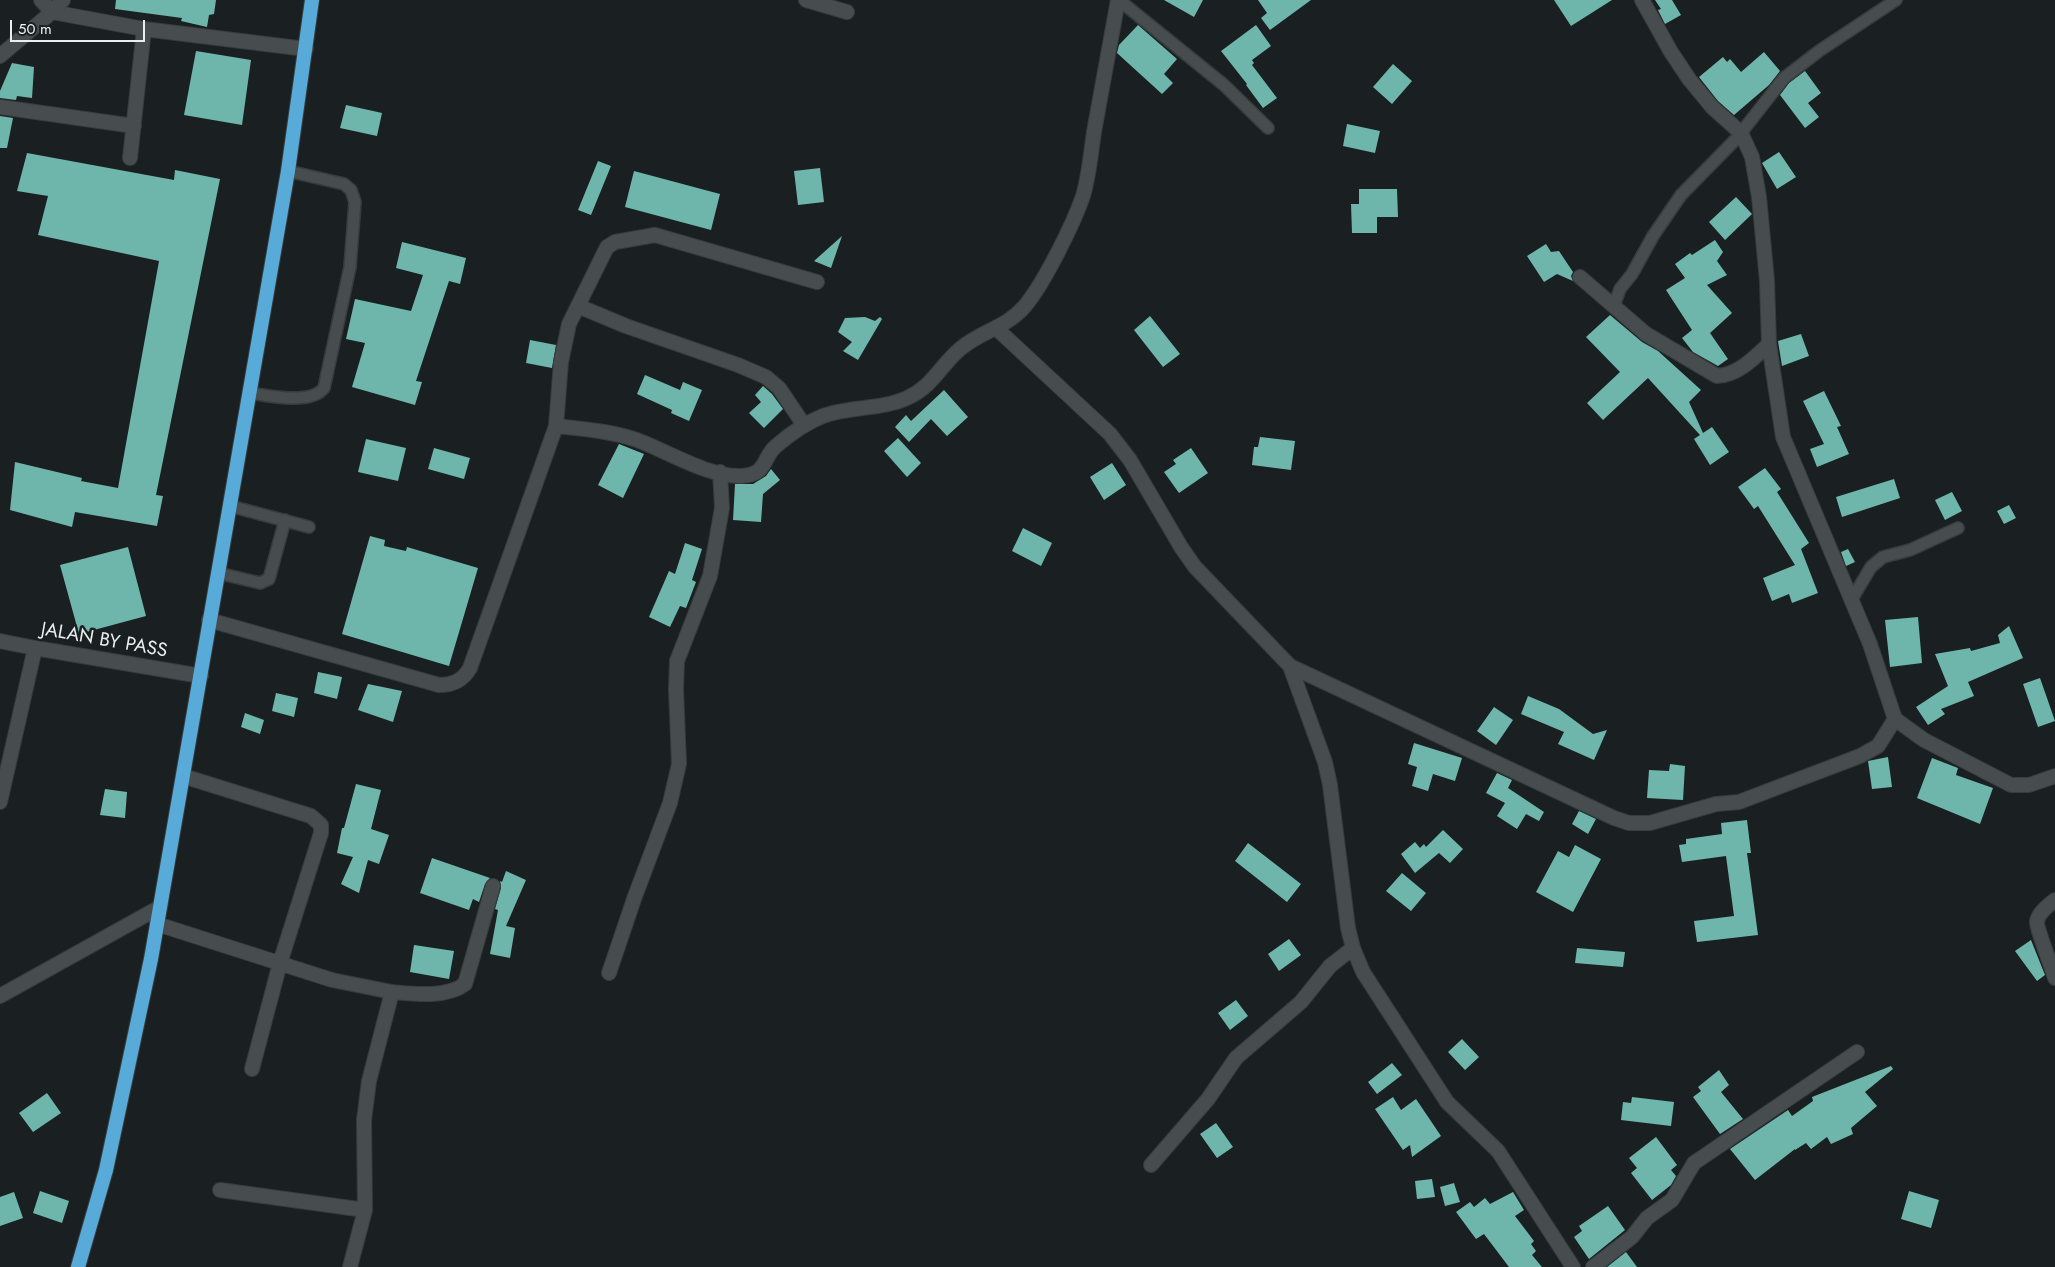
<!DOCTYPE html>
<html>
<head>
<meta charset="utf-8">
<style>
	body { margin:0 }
	#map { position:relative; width:2055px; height:1267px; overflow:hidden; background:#1a2021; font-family:Jost,sans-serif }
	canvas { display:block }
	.scale { position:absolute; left:10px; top:20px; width:135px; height:22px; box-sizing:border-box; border:2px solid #eaeeef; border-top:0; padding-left:6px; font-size:15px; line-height:18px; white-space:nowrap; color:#eaeeef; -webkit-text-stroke:4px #1a2021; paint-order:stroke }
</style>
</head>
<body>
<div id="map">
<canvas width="2055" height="1267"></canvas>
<div class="scale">50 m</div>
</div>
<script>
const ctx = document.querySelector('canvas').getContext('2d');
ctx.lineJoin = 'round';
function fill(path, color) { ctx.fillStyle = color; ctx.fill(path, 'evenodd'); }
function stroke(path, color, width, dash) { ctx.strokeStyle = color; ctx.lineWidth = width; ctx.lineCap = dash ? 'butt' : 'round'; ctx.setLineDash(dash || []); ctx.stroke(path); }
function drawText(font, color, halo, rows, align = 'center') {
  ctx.font = font + ' Jost,sans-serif'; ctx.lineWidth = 5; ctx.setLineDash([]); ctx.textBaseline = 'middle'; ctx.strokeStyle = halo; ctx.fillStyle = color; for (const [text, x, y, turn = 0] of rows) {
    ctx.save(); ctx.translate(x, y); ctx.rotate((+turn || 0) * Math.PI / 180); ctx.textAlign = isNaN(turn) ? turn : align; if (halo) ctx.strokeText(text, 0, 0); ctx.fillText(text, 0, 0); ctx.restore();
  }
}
const building = new Path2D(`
	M116 0H216L214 14 209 15 207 27 181 21 182 18 115 9Z
	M1164 0H1203L1194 17Z
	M1258 0H1311L1270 30 1261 18 1267 13Z
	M1554 0H1612L1571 26Z
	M1655 0H1672L1681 15 1665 24 1658 10 1661 9Z
	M1138 25 1177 59 1164 74 1173 83 1162 94 1117 53 1119 45Z
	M1256 25 1271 46 1252 60 1254 63 1252 65 1277 98 1263 108 1246 85 1247 84 1221 51Z
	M196 51 251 60 242 125 184 115Z
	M1764 52 1780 71 1769 85 1734 115 1718 101 1699 77 1723 57 1727 62 1730 59 1741 72Z
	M12 63 34 67 32 98 17 96 16 100 0 98V91Z
	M1393 64 1412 81 1392 104 1373 87Z
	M1805 71 1821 93 1808 103 1819 117 1805 128 1780 95 1789 83Z
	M346 105 382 113 377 136 340 128Z
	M0 116 13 118 7 148H0Z
	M1347 124 1380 131 1375 153 1343 146Z
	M1779 152 1796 177 1777 189 1762 163Z
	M27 153 174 180 175 170 220 179 156 495 163 496 157 526 75 512 72 527 10 510 15 462 82 478 81 481 118 488 159 261 38 235 48 196 17 191Z
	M598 161 611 166 591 215 578 210Z
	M820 168 824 202 798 205 794 171Z
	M634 171 720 194 711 230 625 207Z
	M1359 189H1397L1398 217H1377V233H1352L1351 204H1359Z
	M1736 197 1752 214 1725 240 1709 222Z
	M842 236 831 268 814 261Z
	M1715 240 1723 252 1717 261 1727 275 1707 285 1732 313 1710 333 1728 359 1718 366 1693 352 1682 338 1692 330 1666 290 1685 278 1675 264 1690 253 1692 255Z
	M402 242 466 258 460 284 449 281 416 381 422 382 415 405 352 387 365 343 346 339 355 299 411 311 423 275 396 268Z
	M1546 244 1551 252 1559 251 1573 272 1571 276 1573 281 1557 274 1544 282 1527 256Z
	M1610 315 1642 342 1658 351 1701 390 1689 402 1703 433 1712 427 1729 452 1710 465 1694 439 1700 435 1648 378 1603 420 1587 403 1620 372 1586 337Z
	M1150 316 1180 354 1163 367 1134 330Z
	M865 317 875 321 880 317 882 319 858 360 843 351 852 342 838 332 845 318Z
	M1801 334 1809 356 1782 366 1778 341Z
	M530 340 556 345 552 368 526 363Z
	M645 375 680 390 683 382 702 390 689 421 671 413 672 410 637 394Z
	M763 386 772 394 783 409 764 428 749 413 761 402 755 395Z
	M944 390 968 417 947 436 931 419 909 442 895 427 906 415 911 421Z
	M1824 391 1841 426 1837 427 1849 454 1817 467 1810 449 1824 444 1803 401Z
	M1260 437 1295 441 1291 470 1252 465 1254 447H1258Z
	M898 438 921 463 907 477 884 451Z
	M366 439 406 448 398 481 358 472Z
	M619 444 644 454 623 498 598 485Z
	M434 448 470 458 464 479 428 469Z
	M1191 448 1208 473 1179 493 1164 472 1176 464 1173 460Z
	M1112 463 1126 485 1104 500 1090 477Z
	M1765 468 1781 489 1777 492 1809 543 1801 549 1818 593 1792 603 1789 594 1772 601 1763 578 1795 565 1758 506 1754 509 1738 487Z
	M771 469 780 480 763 494 761 522 733 520 735 484H753L766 476Z
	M1894 479 1900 498 1842 517 1836 497Z
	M1952 492 1962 511 1945 520 1935 500Z
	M2009 505 2016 518 2004 524 1997 511Z
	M1023 528 1052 543 1041 566 1012 551Z
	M370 536 385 540 384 546 406 551 407 547 478 568 449 666 342 634Z
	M685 543 702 549 692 580 696 582 686 608 680 606 670 627 649 617 669 571 675 574Z
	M128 547 146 616 79 634 60 565Z
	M1848 549 1855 562 1846 566 1841 552Z
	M1918 617 1922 663 1890 667 1885 620Z
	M2009 626 2023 658 1968 682 1974 696 1941 709 1945 714 1928 725 1916 707 1948 686 1935 654 1970 648 1971 651 2000 643 1998 635Z
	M318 672 342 677 337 699 314 693Z
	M2040 678 2055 721 2038 727 2023 684Z
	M368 684 402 691 393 722 358 710Z
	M276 693 298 698 294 717 272 711Z
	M1528 696 1559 709 1593 734 1607 730 1594 760 1558 744 1564 732 1521 714Z
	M1494 707 1513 720 1496 745 1477 731Z
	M245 713 264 720 260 734 241 727Z
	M1414 743 1462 758 1455 781 1433 774 1428 791 1412 786 1417 767 1408 764Z
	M1888 757 1892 787 1872 789 1868 761Z
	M1932 758 1958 768 1956 775 1993 788 1980 824 1917 798Z
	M1670 764 1685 766 1683 800 1647 798 1649 770 1669 771Z
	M1497 773 1512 780 1508 788 1544 812 1539 821 1526 814 1517 829 1497 816 1505 803 1486 793Z
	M356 784 381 790 371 829 389 835 379 864 368 860 359 893 341 884 353 857 337 853 342 828H344Z
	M105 789 127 792 125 818 100 815Z
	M1579 811 1596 819 1588 834 1572 824Z
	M1747 820 1751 853H1747L1758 935 1697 942 1694 921 1734 916 1726 856 1682 862 1679 845 1686 844V839L1722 834 1721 823Z
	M1443 830 1463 849 1450 863 1439 853 1415 873 1401 854 1415 842 1420 848 1424 844 1426 847Z
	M1248 843 1301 884 1287 902 1235 861Z
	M1575 845 1601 859 1573 912 1536 892 1558 851 1569 857Z
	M432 858 490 878 485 884 479 902 473 899 469 910 420 893Z
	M506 871 526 880 506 926 515 928 510 958 490 954 498 910 495 909 501 888 500 881 502 882Z
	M1402 873 1426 893 1411 911 1386 891Z
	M1289 939 1301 955 1279 971 1268 954Z
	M2031 940 2045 975 2037 981 2015 951Z
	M414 945 454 951 449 979 410 972Z
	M1577 948 1625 952 1623 967 1575 963Z
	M1236 1000 1248 1016 1230 1030 1218 1013Z
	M1462 1039 1479 1057 1465 1070 1448 1052Z
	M1392 1063 1402 1075 1377 1094 1368 1082Z
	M1891 1066 1893 1069 1865 1092 1877 1106 1851 1128 1853 1134 1831 1144 1827 1137 1811 1149 1806 1143 1795 1150V1149L1755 1180 1730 1149 1788 1110 1792 1116 1813 1101 1812 1097Z
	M1719 1070 1729 1085 1721 1092 1743 1119 1720 1134 1693 1097 1701 1091 1698 1087Z
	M47 1093 61 1113 33 1132 19 1113Z
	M1393 1097 1401 1110 1416 1099 1441 1136 1412 1157 1410 1145 1403 1150 1375 1109Z
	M1632 1097 1674 1102 1671 1126 1621 1120 1623 1102 1631 1103Z
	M1216 1123 1233 1147 1217 1158 1200 1134Z
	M1656 1137 1677 1165 1671 1170 1676 1176 1671 1185 1652 1200 1631 1173 1637 1168 1629 1158Z
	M1432 1179 1435 1197 1417 1199 1415 1181Z
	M1454 1183 1460 1202 1445 1206 1440 1187Z
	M40 1191 69 1201 62 1223 33 1213Z
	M1909 1191 1939 1200 1931 1228 1901 1219Z
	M14 1192 23 1218 0 1226V1197Z
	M1513 1192 1524 1210 1515 1216 1534 1241 1531 1244 1536 1251 1532 1255 1542 1267H1509L1484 1234 1476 1239 1456 1212 1470 1202 1474 1207 1485 1198 1490 1204Z
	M1608 1206 1625 1230 1589 1259 1574 1237 1582 1231 1579 1226Z
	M1626 1252 1637 1267H1607Z`);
const service = new Path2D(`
	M1119 0 1224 85 1268 128
	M1614 306 1620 289 1632 274 1653 236 1681 195 1737 138 1784 78 1819 51 1896 0
	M251 393C269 396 311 405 324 388L350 267 355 202 351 190 344 184 288 171
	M230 506 309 527
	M218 573 260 583 269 579 285 520
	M1852 599 1871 567 1883 557 1910 550 1958 528`);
const minor = new Path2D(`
	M41 0 52 12 144 29 306 49
	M806 0 847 12
	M1642 0 1671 52 1689 79 1712 107 1741 133 1752 157 1759 197 1767 281 1769 344 1783 437 1870 644 1895 719 1924 740 2011 785H2029L2055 776
	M0 107 134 126
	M130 158 144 29
	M1580 277 1646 334 1717 376C1738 375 1754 358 1769 344
	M578 306 626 326 738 365 766 377 779 388 804 425
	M997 329 1110 434 1130 460 1181 547 1195 567 1290 666 1325 762 1330 785 1348 928 1353 948 1363 972 1447 1102 1498 1151 1573 1267
	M556 426C583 429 611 431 637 440 667 451 710 478 742 476 768 474 762 458 776 446 790 434 805 423 823 416 849 406 881 410 907 398 933 386 940 366 960 349 981 331 1006 328 1025 306 1044 283 1073 225 1083 196 1089 176 1091 152 1094 132 1102 88 1110 44 1118 0
	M209 620 439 685C454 685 463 680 470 668L556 426 561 362 569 324 607 247 615 242 655 235 817 282
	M0 641 35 648 201 676
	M1290 666 1614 818 1629 823H1650L1716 804 1739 802 1860 756 1878 746 1895 719
	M183 776 311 816 321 825V833L280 963 252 1069
	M0 802 35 648
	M2055 900C2049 905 2039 912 2037 921 2036 928 2052 967 2055 978
	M157 924 332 980 392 992 369 1081 364 1120 365 1210 350 1267
	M609 973 634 899 670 803 679 764 676 689 677 661 710 576 722 508 720 472
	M392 992C414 994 447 998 465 984L493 886
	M0 996 160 907
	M1151 1165 1208 1099 1236 1058 1301 1002 1330 966 1353 948
	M220 1190 365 1210
	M1593 1267 1632 1237 1647 1218 1672 1200 1694 1163 1857 1052`);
const tertiary = new Path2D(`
	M0 56 52 12 63 0`);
const trunk = new Path2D(`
	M78 1267 106 1170 151 959 288 171 312 0`);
const streetNames = [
	["JALAN BY PASS",104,641,10]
];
fill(building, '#6eb6ac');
stroke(service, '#373c3d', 14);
stroke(minor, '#373c3d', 16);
stroke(tertiary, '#373c3d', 16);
stroke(trunk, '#373c3d', 16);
stroke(service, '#474d4f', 11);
stroke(minor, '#474d4f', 14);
stroke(tertiary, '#474d4f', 14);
stroke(trunk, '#58aad8', 14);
drawText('19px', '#eaeeef', '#1a2021', streetNames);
</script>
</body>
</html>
